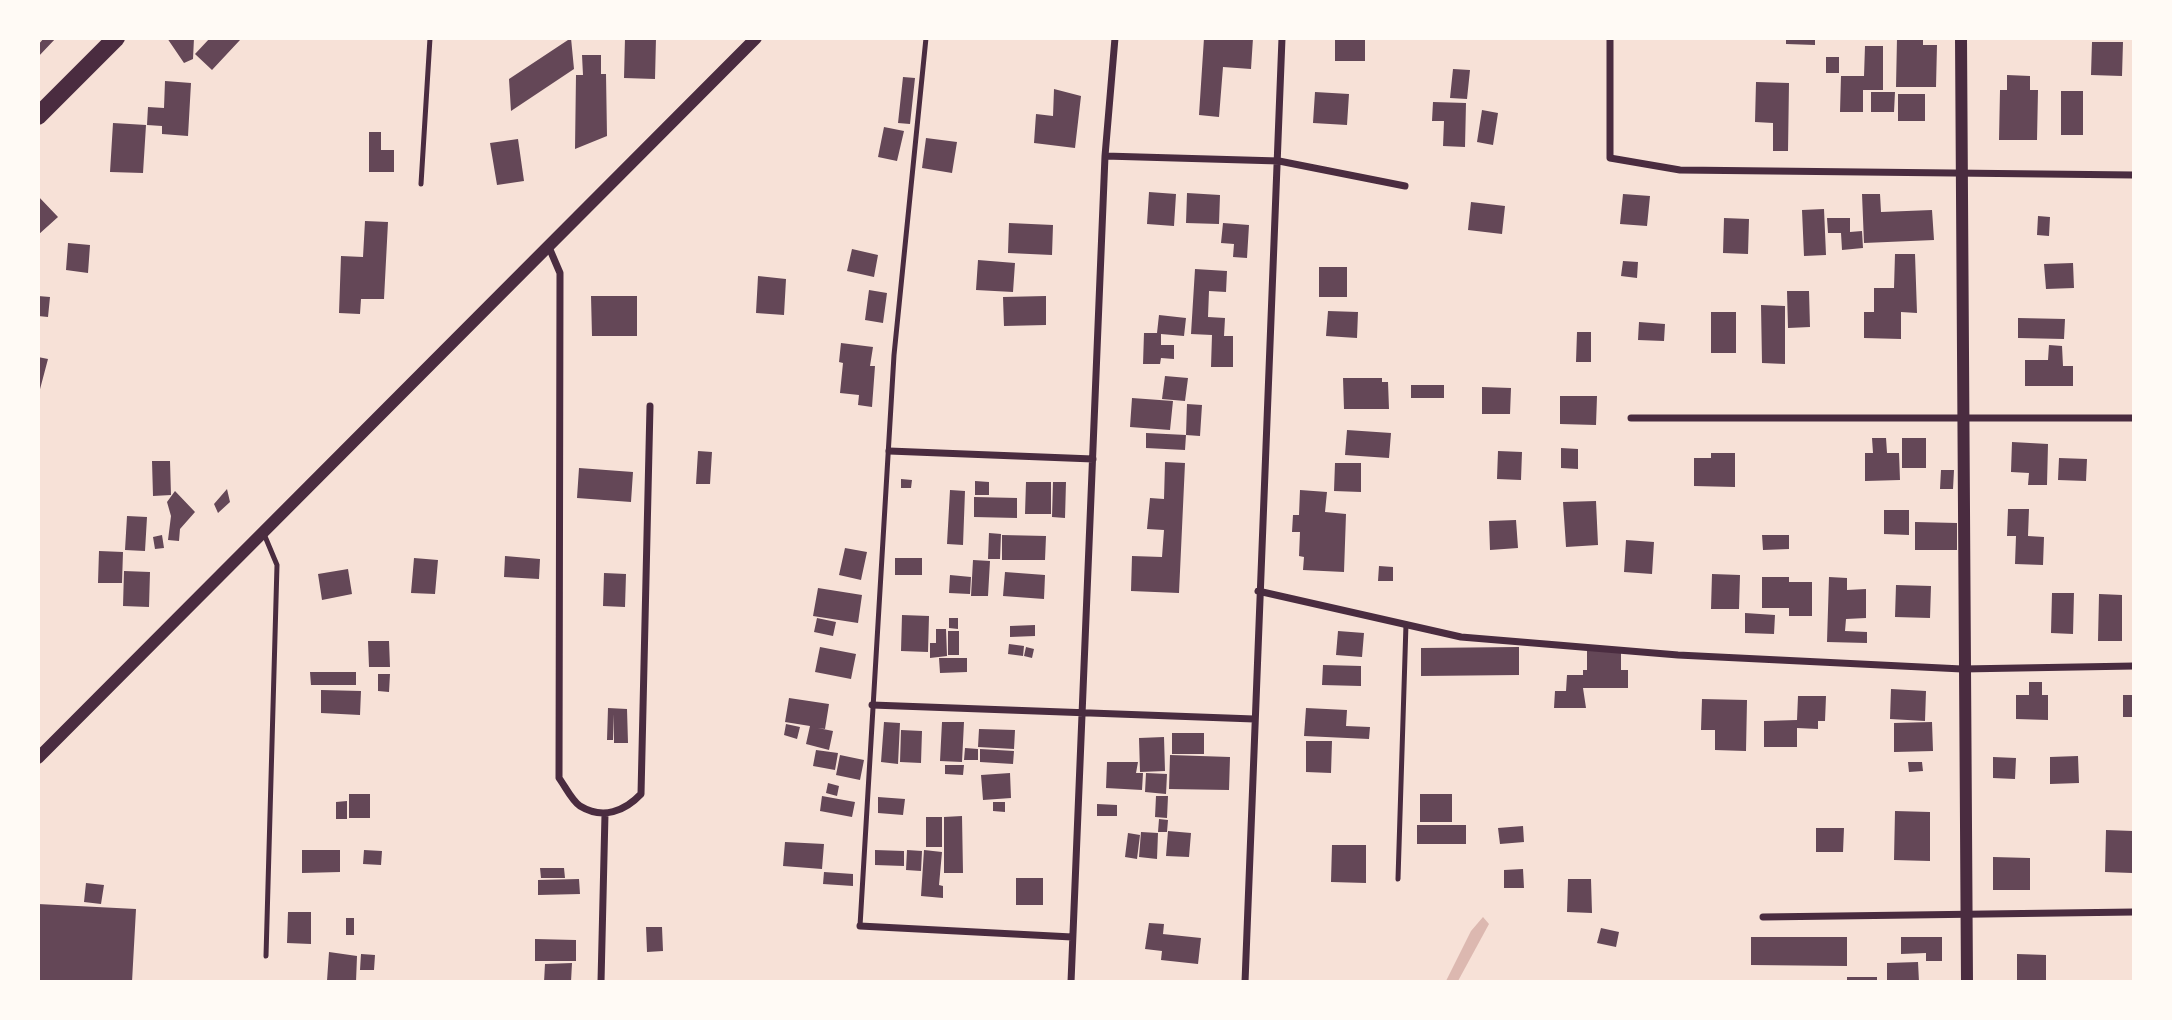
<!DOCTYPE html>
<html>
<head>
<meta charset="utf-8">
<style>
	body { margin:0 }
	#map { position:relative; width:2172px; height:1020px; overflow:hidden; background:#f7e1d7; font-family:"Fira Sans Condensed",sans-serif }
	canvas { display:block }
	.frame { position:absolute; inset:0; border:40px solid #fffaf5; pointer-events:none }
</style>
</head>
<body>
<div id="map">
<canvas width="2172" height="1020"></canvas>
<div class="frame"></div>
</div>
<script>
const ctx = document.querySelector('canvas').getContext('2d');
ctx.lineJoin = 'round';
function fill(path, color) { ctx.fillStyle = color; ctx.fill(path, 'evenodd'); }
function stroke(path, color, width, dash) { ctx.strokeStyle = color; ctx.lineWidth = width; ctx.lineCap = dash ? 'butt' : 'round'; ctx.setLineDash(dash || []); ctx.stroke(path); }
const water = new Path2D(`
	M1483 917 1489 924 1458 981H1446L1471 931Z`);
const building = new Path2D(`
	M44 38H56L38 57V45Z
	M167 38H194L193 59 184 63Z
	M210 38 240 40 212 70 195 54Z
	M571 38 574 69 511 111 509 79Z
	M625 38H656L655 79 624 78Z
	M1204 38H1253L1251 69 1223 67 1219 117 1199 115Z
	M1335 38H1365V61H1335Z
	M1786 38H1815V45L1786 44Z
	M1897 38H1923V45H1937L1936 87H1896Z
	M2092 42H2123L2122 76 2091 75Z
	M1865 46H1883V90H1863V112H1840L1841 76H1864Z
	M582 55H601V74H606L607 136 575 149 576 75H583Z
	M1826 57H1839V73H1826Z
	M1453 69 1470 70 1467 99 1450 98Z
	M2007 75 2030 76V90H2038L2037 140H1999L2000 90H2007Z
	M903 77 915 78 910 124 898 123Z
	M165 81 191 83 188 136 162 134V126L147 125 148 107 164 108Z
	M1756 82 1789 83 1788 151H1773V123L1755 122Z
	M1054 89 1081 96 1075 148 1034 143 1036 114 1053 116Z
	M2061 91H2083V135H2061Z
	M1315 92 1349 94 1347 125 1313 123Z
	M1871 92H1895L1894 112H1871Z
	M1898 94H1925V121H1898Z
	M1433 102 1466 103 1465 147 1443 146 1444 121H1432Z
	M1482 110 1498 113 1493 145 1477 142Z
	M113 123 146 125 143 173 110 172Z
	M884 127 904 131 897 161 878 157Z
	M369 132H381V150H394V172H369Z
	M926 138 957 142 952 173 922 168Z
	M518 139 524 181 497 185 490 143Z
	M1149 192 1176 194 1174 226 1147 224Z
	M1187 193 1220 195 1219 224 1186 223Z
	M1623 194 1650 196 1647 226 1620 224Z
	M1862 194H1880L1881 212 1932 210 1934 240 1864 243Z
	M38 196 58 217 38 235Z
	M1471 202 1505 206 1502 234 1468 230Z
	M1824 209 1826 255 1804 256 1802 210Z
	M2038 216 2050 217 2049 236 2037 235Z
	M1724 218 1749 219 1748 254 1723 253Z
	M1827 218H1850V232L1862 231 1863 248 1842 250 1841 233H1828Z
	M365 221 388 222 384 299H361L360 314 339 313 341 256 363 257Z
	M1009 223 1053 225 1052 255 1008 253Z
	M1223 223 1249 225 1247 258 1233 257 1234 244 1221 243Z
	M68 243 90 245 88 273 66 270Z
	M852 249 878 255 874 277 847 271Z
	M1895 254H1915L1917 313 1901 312V339L1864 338V312H1874V288H1894Z
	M978 260 1015 263 1013 292 976 290Z
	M1623 261 1638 262 1637 278 1621 276Z
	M2073 263 2074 288 2046 289 2044 264Z
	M1319 267H1347V297H1319Z
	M1195 269 1227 271 1226 292 1209 291 1208 317 1225 318 1224 336H1233V367H1211L1212 335 1191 334Z
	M758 276 786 279 784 315 756 313Z
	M869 290 887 293 883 323 865 320Z
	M1787 291H1809L1810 327 1788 328Z
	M38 296 50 297 48 317 38 316Z
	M591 296H637V336H592Z
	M1046 296V325L1004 326 1003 297Z
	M1761 305 1785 306V364L1762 363Z
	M1328 311 1358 312 1357 338 1326 336Z
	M1711 312H1736V353H1711Z
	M1159 315 1186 318 1184 336 1161 334V345H1174V359L1161 358 1160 364H1143L1144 333H1157Z
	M2018 318 2065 319 2064 339 2018 338Z
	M1639 322 1665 324 1664 341 1638 340Z
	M1577 332H1591V362H1576Z
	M841 343 873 347 870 366H875L872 407 858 405 859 395 840 393 843 363 839 362Z
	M2049 345 2062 346 2063 366H2073V386H2025V360H2048Z
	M38 357 48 359 39 393H38Z
	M1165 376 1188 378 1185 401 1162 399Z
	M1343 378H1382V382H1388L1389 409H1344Z
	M1411 385H1444V398H1411Z
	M1482 387 1511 388 1510 414H1482Z
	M1560 396H1597L1596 425 1560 424Z
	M1132 398 1173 401 1170 430 1130 427Z
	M1187 404 1202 405 1200 436 1186 435Z
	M1347 430 1391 433 1389 458 1345 455Z
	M1146 433 1186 435 1185 450 1146 448Z
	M1872 438H1886L1887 453H1899L1900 480 1865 481V453H1873Z
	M1902 438H1926V468H1902Z
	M2012 442 2048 444 2047 485H2028L2029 473 2011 472Z
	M1561 448 1578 449V469L1561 468Z
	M698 451 712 452 710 484H696Z
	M1498 451 1522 452 1521 480 1497 479Z
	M1711 453H1735V487L1694 486V458H1711Z
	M2059 458 2087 459 2086 481 2058 480Z
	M152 461H170L171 495 153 496Z
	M1165 462 1185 463 1179 593 1131 591 1132 556 1162 557 1164 530 1147 529 1150 498 1164 499Z
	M1335 463H1361V492L1334 491Z
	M579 468 633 472 631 502 577 498Z
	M1941 470H1954L1953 489H1940Z
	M901 479 912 480 911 488H901Z
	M975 481 989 482V495H975Z
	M1026 482H1051V514H1025Z
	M1053 482H1066L1065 518 1052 517Z
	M227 489 230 502 218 513 214 504Z
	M950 490 965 491 963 545 947 544Z
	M1300 490 1327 492 1325 512 1346 514 1344 572 1303 570 1304 557 1299 556 1300 532H1292L1293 515H1299Z
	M175 491 195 512 180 529 179 541 168 540 171 516 167 502Z
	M974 497 1017 498V518L974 517Z
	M1596 501 1598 545 1566 547 1563 502Z
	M2008 509H2029L2028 536 2044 537 2043 565 2015 564 2016 536H2007Z
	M1884 510H1909V535L1884 534Z
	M127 516 147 517 145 551 125 550Z
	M1516 520 1518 548 1490 550 1489 521Z
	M1915 522 1957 523V550H1915Z
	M989 533 1001 534 1000 559H988Z
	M162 535 164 548 155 549 153 537Z
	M1002 535 1046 536 1045 560H1002Z
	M1762 535H1789V549L1763 550Z
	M1626 540 1654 542 1652 574 1624 572Z
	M845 548 867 552 861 580 839 575Z
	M99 551 123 552 122 583H98Z
	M505 556 540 559 539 579 504 577Z
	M414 558 438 560 435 594 411 593Z
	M895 558H922V575H895Z
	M973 560 990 561 988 596H971Z
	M1379 566 1393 567V581H1378Z
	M348 569 352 594 322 600 318 574Z
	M124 571 150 572 149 607 123 606Z
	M1005 572 1045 575 1044 599 1003 596Z
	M604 573 626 574 625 607 603 606Z
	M1712 574 1740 575 1739 609H1711Z
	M950 575 971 577 970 594 949 593Z
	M1762 577H1789V582H1812V616H1789V608H1762Z
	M1829 577 1847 578V590L1866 589V618L1846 619 1845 631 1867 632V643L1827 642Z
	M1896 585 1931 586 1930 618 1895 617Z
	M818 588 862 595 858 623 813 616Z
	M2052 593H2074L2073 634 2051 633Z
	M2099 594 2122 595V641H2098Z
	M1745 613 1775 615 1774 634 1745 633Z
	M902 615 929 616 928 652 901 651Z
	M817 618 836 622 833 636 814 632Z
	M949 618H958V629L949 628Z
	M1035 625V636L1010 637V626Z
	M936 629H946L947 656 930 658V643H936Z
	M948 631H959V655H948Z
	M1338 631 1364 633 1362 657 1336 655Z
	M368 641H389L390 667H369Z
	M1009 644 1024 646 1023 656 1008 654Z
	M820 647 856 654 851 679 815 672Z
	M1026 647 1034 649 1032 658 1024 656Z
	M1519 647V675L1421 676V648Z
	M1587 647 1621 648V670H1628V688H1583L1586 708H1554L1555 691H1566L1567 675H1583V670H1587Z
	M939 658H967V672L940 673Z
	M1323 665 1361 666V686L1322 685Z
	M310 672H356V685H311Z
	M378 674H390L389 692 378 691Z
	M2029 682H2042V695H2048V720L2016 719V695H2029Z
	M1891 689 1926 691 1925 721 1890 719Z
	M321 690 361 691 360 715 321 713Z
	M2123 695H2133V717H2123Z
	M1798 696H1826L1825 721H1818V729L1797 728V747H1764V721L1797 720Z
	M789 698 829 704 825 729 818 728 833 731 829 750 806 744 810 726 785 722Z
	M1702 699 1747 700 1746 751 1715 750V730H1701Z
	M608 708 627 709 628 743H614V714L613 740H607Z
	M1306 708 1347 710 1346 726 1370 727 1369 739 1304 736Z
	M884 722 900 723 898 764 881 762Z
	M942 722H964L962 762 940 761Z
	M1932 722 1933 751 1894 752V723Z
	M786 724 800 727 797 739 784 735Z
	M979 729 1015 730 1014 749 978 747Z
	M901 730 922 731 921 763 900 762Z
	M1172 733H1204V754H1172Z
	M1164 737 1165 771 1140 772 1139 738Z
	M1306 741H1332L1331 773 1306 772Z
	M965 748 978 749V760H964Z
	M980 749 1014 751 1013 764 980 762Z
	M816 750 838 753 835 770 813 766Z
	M840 755 864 760 860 780 836 775Z
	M1170 755 1230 757 1229 790 1169 789Z
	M2078 756 2079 783 2050 784V757Z
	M1993 757 2016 758 2015 779 1993 778Z
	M1107 762H1138L1136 773H1143L1142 790 1106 788Z
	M1908 762H1922L1923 771 1909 772Z
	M945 765H964L963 775 945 774Z
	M1010 773 1011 798 983 800 981 775Z
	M1146 773 1167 774 1166 794 1145 792Z
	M828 783 839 786 837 796 826 793Z
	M349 794H370V818H349Z
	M1420 794H1452V822H1420Z
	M822 796 855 802 852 817 820 811Z
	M1156 796H1168L1167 818 1155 817Z
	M878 797 905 799 903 815 878 813Z
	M347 801V819H336V802Z
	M993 802H1005V812L993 811Z
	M1097 804 1117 805V816H1097Z
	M1895 811 1930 812V861L1894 860Z
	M962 816 963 873H944V817Z
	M926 817H942V847H926Z
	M1159 819 1168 820 1167 832H1158Z
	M1417 825H1466V844H1417Z
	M1523 826 1524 842 1500 844 1498 828Z
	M1816 828H1844L1843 852H1816Z
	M2106 830 2133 831 2132 873 2105 872Z
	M1168 831 1191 833 1189 857 1166 856Z
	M1141 832 1158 833 1157 859 1139 857Z
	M1128 833 1140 835 1137 859 1125 857Z
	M785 842 824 844 822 869 783 866Z
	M1332 845H1366V883L1331 882Z
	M302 850H340V872L302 873Z
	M364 850 382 851 381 865 363 864Z
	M875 850 904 851V866L875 865Z
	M907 850 922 851 921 871 906 870Z
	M924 850 942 852 939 885 943 886V898L921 896Z
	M1993 857 2030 858V890H1993Z
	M540 868H564L565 878H541Z
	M1523 869 1524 888H1504V870Z
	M824 872 853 874V886L823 884Z
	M1016 878H1043V905H1016Z
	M579 879 580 894 538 895V880Z
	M1568 879H1591L1592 913 1567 912Z
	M86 883 104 885 101 904 84 902Z
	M38 904 136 909 132 982H38Z
	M288 912H311V944L287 943Z
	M346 918H354V935H346Z
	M1149 923 1164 924 1163 934 1153 933 1201 938 1198 964 1161 960 1162 951 1145 949Z
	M646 927H662L663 951 647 952Z
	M1601 928 1619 932 1616 947 1597 943Z
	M1751 937H1847V966L1751 965Z
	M1901 937H1942V961H1926V953L1901 954Z
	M535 939 576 940V961H535Z
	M329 952 357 956 356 982 327 981Z
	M361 954 375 955 374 970H360Z
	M2017 954 2046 955V982H2017Z
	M1918 962 1919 982H1887V963Z
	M572 963 571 982H544L545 964Z
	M1847 977H1877V982H1847Z`);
const service = new Path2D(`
	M421 184 430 38
	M264 534 277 565 266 956
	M1398 879 1406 624
	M860 926 894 355 926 38`);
const minor = new Path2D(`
	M1610 38V158L1680 170 2134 175
	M1105 156 1279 161 1405 186
	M548 245 560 273 559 778C565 786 572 801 580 806 603 820 625 811 641 794L650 406
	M1631 418H2134
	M889 451 1093 459
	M1258 591 1461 637 1678 655 1962 669 2134 666
	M872 705 1254 719
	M1763 917 2134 912
	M860 926 1072 937
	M601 982 605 814
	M1071 982 1105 156 1115 38
	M1245 982 1282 38`);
const tertiary = new Path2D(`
	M1961 38 1967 982
	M38 758 756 38`);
const primary = new Path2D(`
	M38 116 116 38`);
fill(water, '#dcb8b0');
fill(building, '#644757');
stroke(service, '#4a2c40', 5);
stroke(minor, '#4a2c40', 7);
stroke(tertiary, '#4a2c40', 12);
stroke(primary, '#4a2c40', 18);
</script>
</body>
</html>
